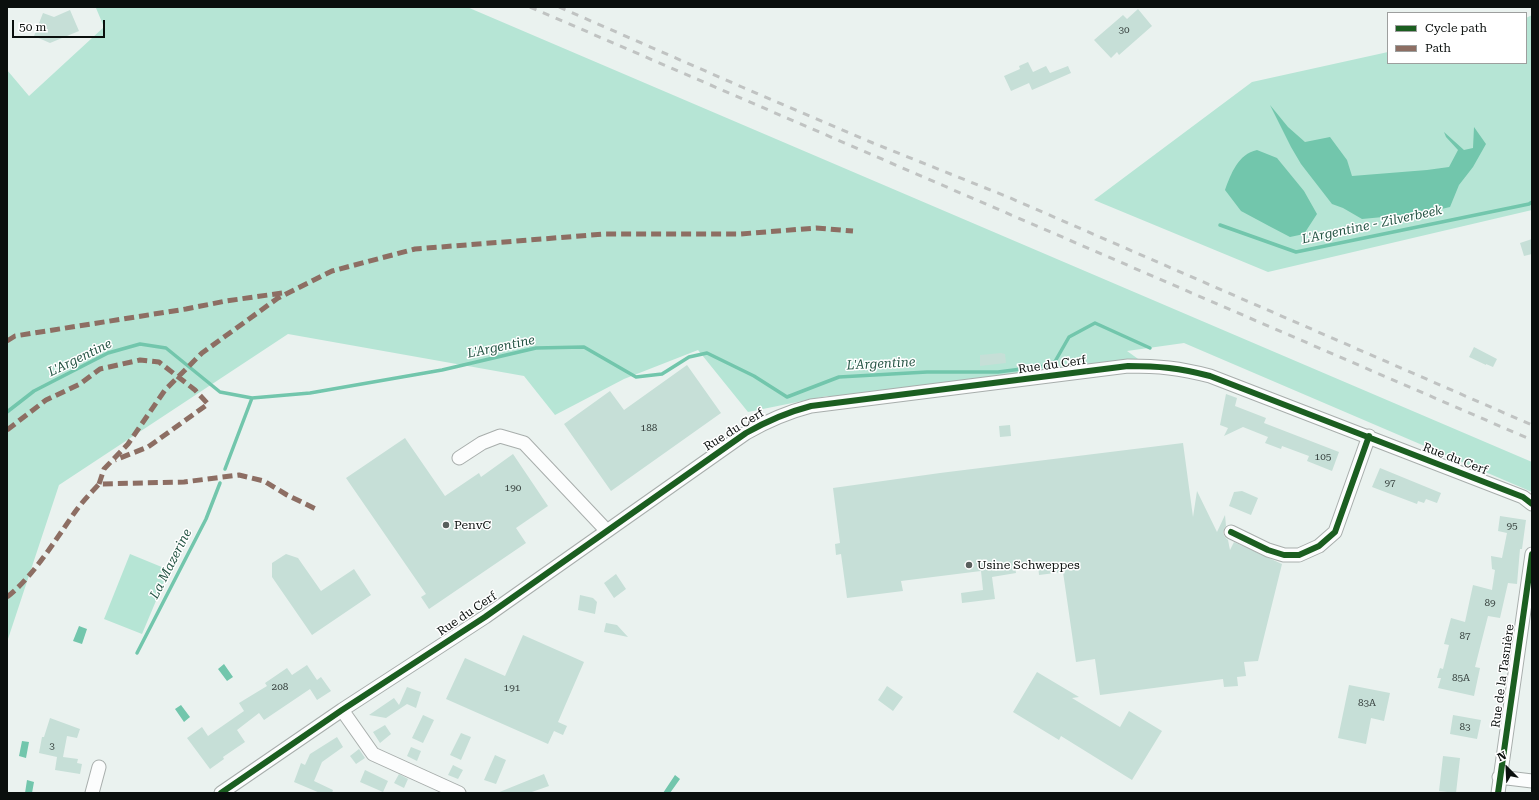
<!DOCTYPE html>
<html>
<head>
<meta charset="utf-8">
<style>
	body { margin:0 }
	#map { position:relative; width:1539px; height:800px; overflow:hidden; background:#eaf2ef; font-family:"Roboto Serif",serif }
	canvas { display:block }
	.frame { position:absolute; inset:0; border:8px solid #0a0f0d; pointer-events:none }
	.legend { position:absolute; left:1387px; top:12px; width:140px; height:52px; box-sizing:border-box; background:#fff; border:1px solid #9d9f9e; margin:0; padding:5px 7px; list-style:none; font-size:12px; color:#0a0f0d }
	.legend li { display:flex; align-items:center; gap:8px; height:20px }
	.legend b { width:20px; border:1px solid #9d9f9e }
	.north { position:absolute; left:1487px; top:748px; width:40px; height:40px; -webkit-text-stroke:3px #fff; paint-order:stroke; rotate:336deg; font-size:11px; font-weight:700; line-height:16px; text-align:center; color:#0a0f0d }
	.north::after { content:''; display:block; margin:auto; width:14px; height:18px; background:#0a0f0d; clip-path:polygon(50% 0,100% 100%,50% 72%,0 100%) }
	.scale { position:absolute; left:12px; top:20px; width:93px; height:18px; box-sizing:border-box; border:2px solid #0a0f0d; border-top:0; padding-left:5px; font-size:12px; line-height:14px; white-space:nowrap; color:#0a0f0d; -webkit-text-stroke:3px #fff; paint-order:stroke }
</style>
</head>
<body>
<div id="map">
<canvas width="1539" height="800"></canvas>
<div class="frame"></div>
<ul class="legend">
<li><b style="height:5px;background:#1b5e20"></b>Cycle path</li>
<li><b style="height:5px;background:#8d6e63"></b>Path</li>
</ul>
<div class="north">N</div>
<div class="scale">50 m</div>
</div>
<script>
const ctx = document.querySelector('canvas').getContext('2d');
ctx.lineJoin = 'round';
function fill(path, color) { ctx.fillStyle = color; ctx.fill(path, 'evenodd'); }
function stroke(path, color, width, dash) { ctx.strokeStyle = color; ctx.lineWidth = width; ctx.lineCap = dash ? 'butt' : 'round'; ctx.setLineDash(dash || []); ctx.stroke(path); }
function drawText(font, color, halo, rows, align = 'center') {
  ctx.font = font + ' "Roboto Serif",serif'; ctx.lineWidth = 3; ctx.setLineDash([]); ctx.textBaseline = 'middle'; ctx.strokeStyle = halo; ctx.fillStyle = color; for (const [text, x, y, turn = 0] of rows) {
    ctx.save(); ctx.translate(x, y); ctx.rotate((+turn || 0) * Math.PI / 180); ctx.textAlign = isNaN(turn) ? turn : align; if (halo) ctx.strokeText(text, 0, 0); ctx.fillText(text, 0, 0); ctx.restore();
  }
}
const green = new Path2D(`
	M98 7H467L1532 462V492L1184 343 1127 351 1141 361 834 399 827 396 748 412 698 350 624 379 555 415 524 376 288 334 59 485 7 642V70L29 96 104 27 96 8Z
	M1532 15V210L1268 272 1094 200 1252 82 1388 52V63H1526V18Z
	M130 554 169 570 142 634 104 619Z`);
const water = new Path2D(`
	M1270 105 1288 127 1305 142 1330 137 1347 160 1352 176 1427 170 1449 167 1458 150 1446 137 1444 132 1464 150 1473 148 1474 127 1486 144 1473 167 1459 185 1450 207 1425 213 1362 219 1343 208 1332 204 1301 164 1291 147Z
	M1257 150 1277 158 1304 191 1317 214 1304 234 1290 237 1269 226 1241 211 1225 190C1231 174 1238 154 1257 150Z
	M79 626 87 629 82 644 73 641Z
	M224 664 233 677 227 681 218 669Z
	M181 705 190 717 184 722 175 709Z
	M22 741 29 742 26 758 19 756Z
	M675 775 680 779 670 793H663Z
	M27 780 34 782 32 793H25Z`);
const stream = new Path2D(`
	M1220 225 1296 252 1529 204 1532 202
	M7 412 34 391 108 353 140 344 166 348 220 392 252 398 310 393 442 370 536 348 584 347 636 377 662 374 689 357 707 353 754 376 787 397 839 377 927 372H998L1053 365 1069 337 1095 323 1150 348
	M225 469 252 398
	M137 653 206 519 220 483`);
const building = new Path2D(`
	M1138 9 1152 26 1119 55 1117 52 1111 58 1094 40 1123 15 1127 19Z
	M70 10 79 31 50 43 34 36 43 13 54 17Z
	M1028 62 1033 72 1046 66 1050 73 1068 66 1071 73 1032 90 1029 83 1011 91 1004 76 1020 69 1019 66Z
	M1532 239V254L1524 256 1520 243Z
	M1474 347 1497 359 1493 367 1486 364V365L1469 357Z
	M1001 353 1005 354 1006 363 980 366V355Z
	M687 365 721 413 611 491 564 424 610 391 624 410Z
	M1226 394 1237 398 1235 406 1266 418 1264 423 1339 452 1332 471 1307 461 1309 456 1282 446 1281 449 1265 443 1268 437 1243 427 1224 436 1228 428 1220 425Z
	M1010 425 1011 436 1000 437 999 426Z
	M405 438 445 496 479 473 481 477 513 454 548 506 516 528 526 543 429 609 421 597 426 594 346 478Z
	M1183 443 1193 517 1197 491 1217 532 1225 515 1226 526 1224 529 1223 533 1225 537 1228 540 1230 550 1234 542 1282 564 1258 661 1244 662 1246 676 1237 677 1238 686 1224 687 1223 679 1100 695 1095 659 1076 662 1063 572 1039 575 1038 564 1015 567 1016 573 992 577 995 599 962 603 961 593 983 590 981 571 901 581 903 591 847 598 841 554 836 555 835 544 840 543 833 488 940 473Z
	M1380 468 1441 493 1437 503 1426 499 1424 503 1418 501 1417 504 1372 487Z
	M1242 491 1258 498 1251 515 1229 506 1234 492Z
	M1500 516 1526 520 1522 549H1520L1517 584 1508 583 1500 618 1488 616 1475 667 1480 668 1474 696 1438 688 1441 678H1437L1440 668 1443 669 1449 645 1444 644 1451 618 1465 622 1473 585 1492 590 1495 570 1492 569 1491 556 1502 558 1507 533 1498 531Z
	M286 554 298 558 321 591 354 569 371 595 312 635 272 577V563Z
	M616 574 626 589 614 598 604 583Z
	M580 595 593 598 597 602 595 614 578 610Z
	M606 623 617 625 628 637 604 632Z
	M523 635 584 662 558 722 567 726 563 735 554 731 548 744 446 699 465 658 505 676Z
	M307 665 317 680 321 677 331 691 317 700 310 689 264 720 259 713 237 730 245 742 223 757 224 759 210 769 187 738 202 727 208 736 244 711 239 703 267 686 265 683 287 668 292 675Z
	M1037 672 1079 697 1072 698 1120 727 1129 711 1162 731 1132 780 1061 736 1059 740 1013 712Z
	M1349 685 1390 693 1384 721 1371 718 1366 744 1338 738Z
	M887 686 903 697 893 711 878 700Z
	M407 687 421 692 416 708 407 704 386 718 369 715 394 698 399 705Z
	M423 715 434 720 423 743 412 738Z
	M1453 715 1481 720 1477 739 1450 734Z
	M50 718 80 729 77 738 67 736 63 757 78 759 77 763 82 764 80 774 55 770 57 757 39 753 42 737H44Z
	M385 725 391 734 380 743 373 732Z
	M461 733 471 737 461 760 450 755Z
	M337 737 343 747 322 762 314 781 333 790 332 793H320L294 782 301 763 305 765 310 754Z
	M411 747 421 751 417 761 407 756Z
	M359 749 365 758 356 764 350 756Z
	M495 755 506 760 496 784 484 780Z
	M1443 756 1460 758 1456 793 1439 791Z
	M453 765 463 770 458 779 448 775Z
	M365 770 388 781 383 792 360 782Z
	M399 774 408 779 404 788 394 783Z
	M544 774 549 786 529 793H497Z`);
const street = new Path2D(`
	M459 458 482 443 500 436 524 443 607 531
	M1231 532 1268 550 1284 555H1299L1319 546 1335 532 1369 436
	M342 710 373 754 459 793
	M1499 777 1532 781
	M92 793 99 767
	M221 793 342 710 485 617 746 433C767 421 788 412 811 406L1128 366C1159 366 1179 368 1210 376L1523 497 1532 504
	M1498 793 1532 554`);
const rail = new Path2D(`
	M530 7 1532 440
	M559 7 742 87 873 143 1008 197 1532 425`);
const quiet = new Path2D(`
	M7 341 15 336 186 309 226 301 282 293
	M7 430 46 400 80 384 100 369 140 360 159 362 195 390 208 404 148 447 115 460
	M99 484 104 469 128 444 165 390 202 353 278 298 332 271 415 249 605 234H740L816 228 853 231
	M7 597C33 577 56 539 75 512 82 502 91 493 99 484L184 482 239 475 264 481 287 495 318 510`);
const cycleway = new Path2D(`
	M1231 532 1268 550 1284 555H1299L1319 546 1335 532 1369 436
	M221 793 342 710 485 617 746 433C767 421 788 412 811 406L1128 366C1159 366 1179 368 1210 376L1523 497 1532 504
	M1498 793 1532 554`);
const markers = [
	[446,525,4,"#585e5c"],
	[969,565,4,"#585e5c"]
];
const numberNames = [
	["30",1124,30],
	["188",649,428],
	["105",1323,457],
	["97",1390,483],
	["190",513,488],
	["95",1512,526],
	["89",1490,603],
	["87",1465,636],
	["85A",1461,678],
	["208",280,687],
	["191",512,688],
	["83A",1367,703],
	["83",1465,727],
	["3",52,746]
];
const streetNames = [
	["Rue du Cerf",1052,365,-8],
	["Rue du Cerf",734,430,-32],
	["Rue du Cerf",1455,459,21],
	["Rue du Cerf",467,614,-34],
	["Rue de la Tasnière",1503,676,-82]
];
const poiNames = [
	["PenvC",454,525],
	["Usine Schweppes",977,565]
];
const waterNames = [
	["L'Argentine - Zilverbeek",1372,225,-12],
	["L'Argentine",501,347,-12],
	["L'Argentine",80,358,-26],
	["L'Argentine",881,364,-3],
	["La Mazerine",171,564,-63]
];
fill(green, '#b6e5d5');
fill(water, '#72c6ac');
stroke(stream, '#72c6ac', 3.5);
fill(building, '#c6dfd7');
stroke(street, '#a8aeac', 15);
stroke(street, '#fcfdfd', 13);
stroke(rail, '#c0c3c2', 3, [7, 7]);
stroke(quiet, '#8d6e63', 5, [10, 5]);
stroke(cycleway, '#1b5e20', 6);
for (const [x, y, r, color] of markers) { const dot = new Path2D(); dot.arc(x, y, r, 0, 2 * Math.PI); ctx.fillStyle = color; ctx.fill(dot); stroke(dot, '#fff', 1.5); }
drawText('10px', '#394340', null, numberNames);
drawText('12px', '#0a0f0d', '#fff', streetNames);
drawText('12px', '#0a0f0d', '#fff', poiNames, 'left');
drawText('italic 13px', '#275646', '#fff', waterNames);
</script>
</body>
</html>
